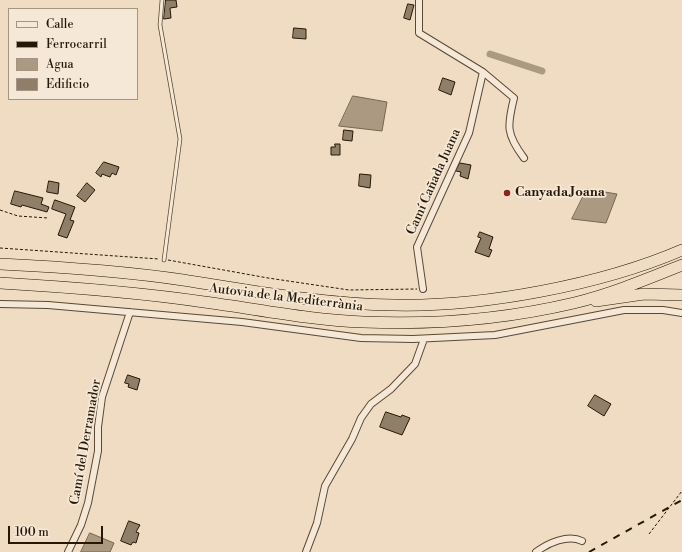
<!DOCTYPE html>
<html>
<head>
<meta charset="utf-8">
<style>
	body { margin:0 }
	#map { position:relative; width:682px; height:552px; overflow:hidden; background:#efdcc2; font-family:"Libre Bodoni",serif }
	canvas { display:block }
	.legend { position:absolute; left:8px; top:8px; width:130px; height:92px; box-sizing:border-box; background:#f5e8d7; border:1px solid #a29583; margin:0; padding:5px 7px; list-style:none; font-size:12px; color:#261806 }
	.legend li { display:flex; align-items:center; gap:8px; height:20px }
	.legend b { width:20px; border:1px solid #a29583 }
	.scale { position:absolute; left:8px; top:526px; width:95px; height:18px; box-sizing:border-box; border:2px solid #261806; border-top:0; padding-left:5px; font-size:12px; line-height:14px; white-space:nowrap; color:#261806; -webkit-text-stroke:3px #f5e8d7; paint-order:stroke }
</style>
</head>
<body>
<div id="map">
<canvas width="682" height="552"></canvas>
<ul class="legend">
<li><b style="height:5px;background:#f5e8d7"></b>Calle</li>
<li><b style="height:5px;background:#261806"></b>Ferrocarril</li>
<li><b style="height:11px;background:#ab9982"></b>Agua</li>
<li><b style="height:11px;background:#8f7e68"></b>Edificio</li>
</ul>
<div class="scale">100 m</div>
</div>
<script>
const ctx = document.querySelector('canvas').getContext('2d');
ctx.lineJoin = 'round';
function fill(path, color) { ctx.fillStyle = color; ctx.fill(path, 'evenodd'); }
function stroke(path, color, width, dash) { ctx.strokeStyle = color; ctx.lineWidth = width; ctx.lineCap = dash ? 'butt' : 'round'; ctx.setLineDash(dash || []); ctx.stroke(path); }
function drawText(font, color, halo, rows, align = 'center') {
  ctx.font = font + ' "Libre Bodoni",serif'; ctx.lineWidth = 3.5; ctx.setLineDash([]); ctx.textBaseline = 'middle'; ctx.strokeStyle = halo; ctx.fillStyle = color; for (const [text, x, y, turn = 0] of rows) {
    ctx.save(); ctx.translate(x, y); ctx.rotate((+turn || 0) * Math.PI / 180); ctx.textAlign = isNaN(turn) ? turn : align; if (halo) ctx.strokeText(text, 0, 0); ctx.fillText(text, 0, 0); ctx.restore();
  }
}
const water = new Path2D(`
	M353 96 387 102 382 131 339 126Z
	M587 189 617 194 606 223 572 219Z
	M90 533 114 543 110 552H81Z`);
const canal = new Path2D(`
	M490 54 542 71`);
const building = new Path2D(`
	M166 0H176L177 7 170 8 171 18 164 19Z
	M408 4 414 5 410 20 404 18Z
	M294 28 306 29V39L293 38Z
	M443 78 455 82 451 95 439 90Z
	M344 130 353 131 352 141 343 140Z
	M335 144H340V155H331V147H335Z
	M104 162 119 167 116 175 112 173 110 177 102 174 101 177 96 173Z
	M460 163 471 165 468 179 460 176 461 172 456 171Z
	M360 174 371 175 370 188 359 186Z
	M49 181 59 183 58 194 47 192Z
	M87 183 95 190 85 202 77 196Z
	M15 191 43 198 41 204 49 207 47 212 22 205 21 207 11 204Z
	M55 200 75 207 70 220 74 221 67 238 58 235 66 214 52 209Z
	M480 232 493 237 489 249 492 250 489 257 475 252 481 238 478 237Z
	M128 375 140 379 137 390 128 387 129 384 125 383Z
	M595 395 611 404 604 416 588 406Z
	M386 412 401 417 402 415 410 418 402 435 380 427Z
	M129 521 140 525 136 532 139 533 136 543 133 542 131 545 121 541Z`);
const path = new Path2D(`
	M0 210 18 216 48 218
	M0 248 159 259
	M168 260 268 278 349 290 417 289
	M649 534 682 491`);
const lane = new Path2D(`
	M162 0 160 25 180 139 164 260`);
const street = new Path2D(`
	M419 0V33L483 72 469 133 417 247 423 289
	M483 72 514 98C507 126 506 134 524 158
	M0 304 48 305 242 322 361 338 413 339 495 335 624 310H663L682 313
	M68 552 81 525 88 503 98 451V427L102 397 130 312
	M306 552 317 523 325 486 352 439 361 418 371 404 391 389 415 364 424 339
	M536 552C548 543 568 534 582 541`);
const highway = new Path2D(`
	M0 264C61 267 123 271 183 280 253 291 323 304 394 305 482 307 601 285 682 250
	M0 283C68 287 137 292 204 302 257 309 310 320 363 322 433 325 506 319 574 303 611 294 647 279 682 265
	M596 301 644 294 682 295`);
const rail = new Path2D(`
	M589 552 682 500`);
const markers = [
	[507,193,4,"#8f2418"]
];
const streetNames = [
	["Camí Cañada Juana",434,182,-66],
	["Autovia de la Mediterrània",286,298,7],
	["Camí del Derramador",86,442,-80]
];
const poiNames = [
	["Canyada Joana",515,193]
];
fill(water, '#ab9982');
stroke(water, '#766550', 1);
stroke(canal, '#ab9982', 7);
fill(building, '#8f7e68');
stroke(building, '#261806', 1);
stroke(lane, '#584935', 4.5);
stroke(street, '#584935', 8);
stroke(highway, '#261806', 12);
stroke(path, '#261806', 1, [3, 2]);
stroke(lane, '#f5e8d7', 3);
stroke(street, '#f5e8d7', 6);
stroke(highway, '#efdcc2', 11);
stroke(rail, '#261806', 2, [7, 7]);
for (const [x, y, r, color] of markers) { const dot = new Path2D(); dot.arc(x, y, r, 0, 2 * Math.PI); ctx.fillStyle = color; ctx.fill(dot); stroke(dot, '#f5e8d7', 1.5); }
drawText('13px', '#261806', '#f5e8d7', streetNames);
drawText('bold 13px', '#261806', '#f5e8d7', poiNames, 'left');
</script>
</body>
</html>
